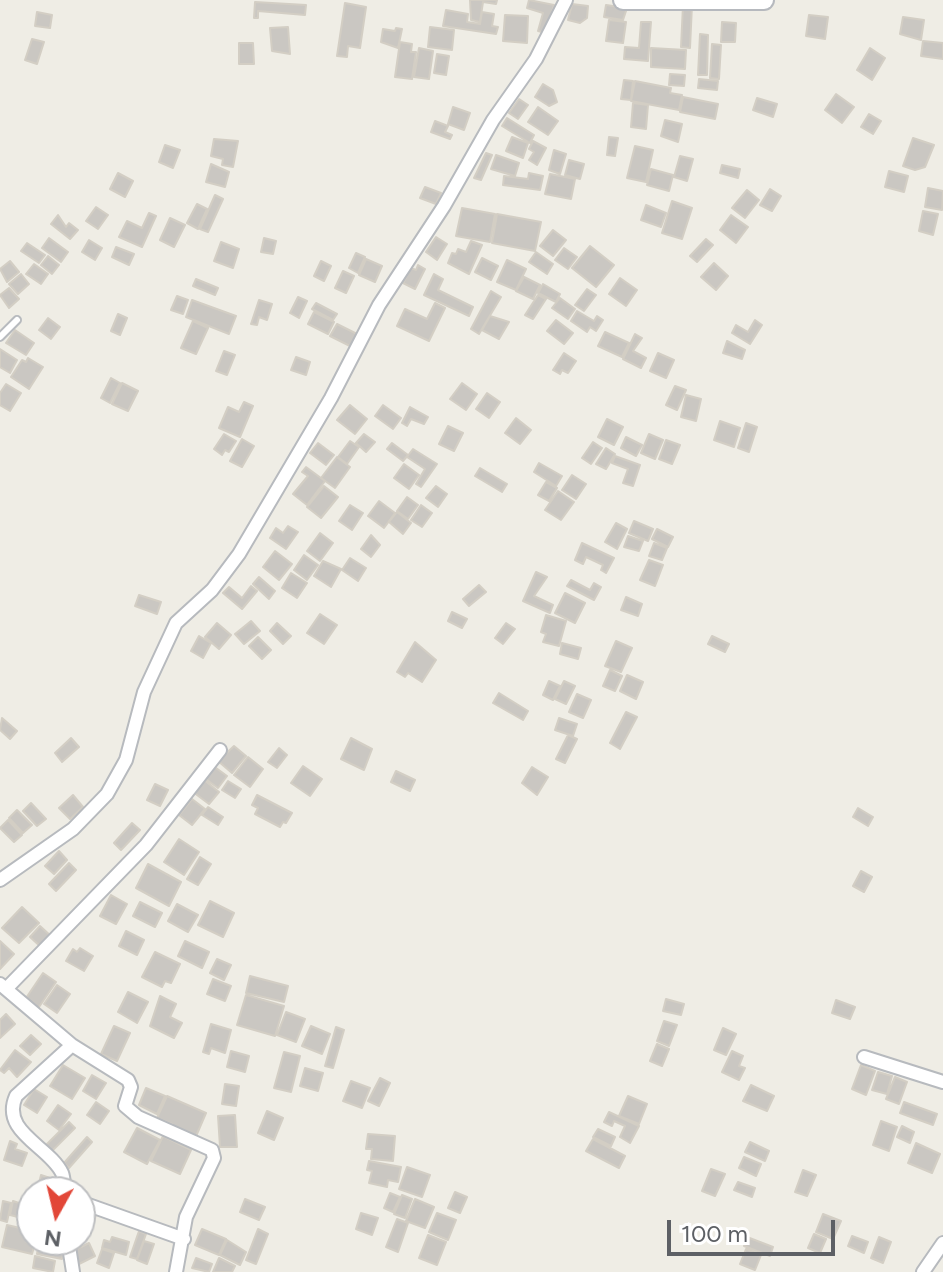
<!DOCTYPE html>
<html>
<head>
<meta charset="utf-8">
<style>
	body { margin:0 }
	#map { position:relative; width:943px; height:1272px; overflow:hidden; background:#efede5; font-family:Figtree,sans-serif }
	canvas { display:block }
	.north { position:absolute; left:16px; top:1176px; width:80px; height:80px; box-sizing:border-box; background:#fff; border:2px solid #bebfc1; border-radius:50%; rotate:188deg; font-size:22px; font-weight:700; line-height:32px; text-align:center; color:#5d6065 }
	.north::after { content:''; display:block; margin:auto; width:28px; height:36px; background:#e24738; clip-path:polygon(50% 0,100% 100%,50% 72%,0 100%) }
	.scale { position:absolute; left:667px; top:1220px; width:168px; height:36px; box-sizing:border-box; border:4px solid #5d6065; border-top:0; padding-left:10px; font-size:24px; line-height:28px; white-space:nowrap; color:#5d6065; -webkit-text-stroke:6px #fff; paint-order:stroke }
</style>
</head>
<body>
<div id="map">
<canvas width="943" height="1272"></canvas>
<div class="north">N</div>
<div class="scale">100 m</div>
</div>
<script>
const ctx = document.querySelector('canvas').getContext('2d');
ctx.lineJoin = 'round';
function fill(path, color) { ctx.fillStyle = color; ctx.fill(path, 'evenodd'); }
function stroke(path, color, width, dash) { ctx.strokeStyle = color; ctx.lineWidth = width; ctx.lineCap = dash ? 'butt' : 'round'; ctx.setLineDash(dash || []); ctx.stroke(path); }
const building = new Path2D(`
	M470 0H497L496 4 483 2 480 22 471 20Z
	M529 0 554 5 546 33 538 31 543 13 527 8Z
	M255 2 306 5 305 15 258 11V18H254Z
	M345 3 366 7 360 48 348 46 347 57 337 56Z
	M572 4 588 6 587 18 580 23 568 20Z
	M606 5 627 8 623 20 604 17Z
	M683 5H692L690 48 681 47Z
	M446 10 468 14 467 22 480 24 482 12 494 14 492 26 498 27 496 34 443 26Z
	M37 12 52 15 50 28 35 26Z
	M505 15 528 16 527 43 503 41Z
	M809 15 828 17 825 39 806 36Z
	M903 17 924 20 921 40 900 34Z
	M609 20 626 22 623 43 606 41Z
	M641 22H651L648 61 624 59 625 47 639 48Z
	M722 22 736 23 735 42H721Z
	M288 27 290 54 272 51 270 28Z
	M430 27 454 30 452 50 428 47Z
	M396 28 402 29 398 48 381 42 383 29 395 31Z
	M700 34 708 35 707 75H698Z
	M32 39 44 42 37 64 25 60Z
	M923 41 943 43V59L921 56Z
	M400 42 412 44 411 52H416L412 79 395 77Z
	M239 43H253L254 64H239Z
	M712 44 721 45 719 79 710 78Z
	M419 48 433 51 429 79 414 77Z
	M651 48 686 50 685 69 651 67Z
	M870 48 885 58 872 80 857 70Z
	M437 54 449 56 446 75 434 73Z
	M670 74 685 75 684 86 669 85Z
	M699 79 718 81 717 90 698 88Z
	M624 80 633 81 631 100 621 99Z
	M635 81 671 88 670 93 682 95 679 110 631 101Z
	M543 84 553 90 557 102 549 106 535 97Z
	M836 94 854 107 842 123 825 110Z
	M683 97 718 104 715 119 680 112Z
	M757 98 777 104 773 117 753 110Z
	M519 99 528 105 518 119 509 113Z
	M633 103 648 105 646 129 631 127Z
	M453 107 470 113 464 130 448 124Z
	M538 107 558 121 548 135 528 122Z
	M869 114 881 121 873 134 861 127Z
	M507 118 534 135 530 143 502 126Z
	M665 120 682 124 678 142 661 136Z
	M435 121 448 126 445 132 452 135 450 139 431 132Z
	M512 137 528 143 523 158 506 151Z
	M609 137 618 138 615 156 607 155Z
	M913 138 934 145 925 167 915 170 903 166Z
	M214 139 238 141 233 167 222 165 223 159 211 156Z
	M533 141 546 148 537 165 529 160 534 152 529 149Z
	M165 145 180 150 173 168 159 162Z
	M635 146 653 150 646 182 627 178Z
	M554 150 566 154 560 174 549 170Z
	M486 153 492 155 481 180 474 178Z
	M496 155 519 163 515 176 491 169Z
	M680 156 693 159 687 181 674 177Z
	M569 160 584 164 580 179 565 175Z
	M211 164 229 172 225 187 206 182Z
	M722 165 740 169 738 178 720 173Z
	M651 169 673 175 669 191 647 185Z
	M889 171 908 176 904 192 885 187Z
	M118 173 133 181 125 197 110 189Z
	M529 173 543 176 540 190 503 185 504 176 528 179Z
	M550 174 575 179 571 199 545 194Z
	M425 187 441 193 436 204 420 198Z
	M928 188 943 191 942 210 925 207Z
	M770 189 781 196 772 211 760 205Z
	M747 190 759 200 745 218 732 208Z
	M215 195 223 199 208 232 200 229Z
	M672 201 692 208 682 239 662 233Z
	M197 204 207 209 198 229 187 223Z
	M646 205 666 213 661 227 641 220Z
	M96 207 108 215 98 229 86 221Z
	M462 208 495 214 490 242 456 236Z
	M923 211 938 214 933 235 919 231Z
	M149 213 156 216 142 247 119 237 127 221 142 228Z
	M497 214 541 222 535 251 492 243Z
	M58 215 66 227 69 223 78 230 70 239 51 224Z
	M731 215 748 227 736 243 720 230Z
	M170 218 185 225 174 247 160 240Z
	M553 230 566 240 553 256 540 246Z
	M436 237 447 244 437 260 426 252Z
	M49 238 68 252 61 262 42 248Z
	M264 238 276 241 273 254 261 252Z
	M706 239 713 245 697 262 690 256Z
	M89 240 102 248 95 260 82 252Z
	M471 241 482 245 469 274 448 263 452 253 456 254 458 249 466 252Z
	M221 242 239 249 233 268 214 261Z
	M27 243 45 255 39 263 21 251Z
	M590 246 614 265 596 287 572 268Z
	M116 247 134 254 129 265 112 257Z
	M564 248 577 257 568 269 555 260Z
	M536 252 553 264 547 274 529 262Z
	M356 253 365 257 358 273 349 268Z
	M48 256 59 265 52 274 41 265Z
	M482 258 498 266 491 280 475 272Z
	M366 259 382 266 375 282 359 275Z
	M507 260 526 269 516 290 497 282Z
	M10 261 19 272 7 282 0 269Z
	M321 261 331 266 324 281 314 276Z
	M714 263 728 276 716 290 701 277Z
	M34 264 48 274 41 284 26 274Z
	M418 265 425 269 415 289 403 283 411 268 416 270Z
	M343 271 354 276 346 293 335 288Z
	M21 274 29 284 18 294 9 284Z
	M434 274 443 279 438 290 473 307 469 316 424 295Z
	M524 277 540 285 533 299 516 291Z
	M620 278 637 290 626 306 609 294Z
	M196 279 218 288 215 295 193 286Z
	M543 284 560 294 556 302 538 293Z
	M9 288 19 299 9 308 0 295Z
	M587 289 596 295 584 311 575 305Z
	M491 291 501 297 479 334 471 329Z
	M538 295 546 299 533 319 525 315Z
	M177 296 188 300 183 314 171 310Z
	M298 297 307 301 299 318 290 313Z
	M560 298 575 309 568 319 552 308Z
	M192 300 236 316 229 334 186 317Z
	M259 300 272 304 267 320 259 317 257 325 251 324Z
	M316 303 337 314 333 320 312 309Z
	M435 303 445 308 429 341 397 326 405 309 427 319Z
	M577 311 594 321 597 316 603 320 596 331 590 327 587 332 571 321Z
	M314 312 334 322 328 334 308 324Z
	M118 314 127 318 120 335 111 331Z
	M490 316 509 322 499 339 482 330Z
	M48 318 60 327 51 339 39 330Z
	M556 320 573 333 564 344 547 331Z
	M755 320 762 325 750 344 732 333 736 325 748 332Z
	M193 321 208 328 196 354 181 348Z
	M337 324 359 335 352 347 330 336Z
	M15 330 34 343 26 355 6 343Z
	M605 332 629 343 622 357 598 346Z
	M635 334 642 338 633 351 646 358 641 368 623 359Z
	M727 341 745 350 742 359 723 353Z
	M0 349 17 360 10 373 0 367Z
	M224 351 235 355 227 375 216 371Z
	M564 353 576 361 568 373 562 370 560 374 553 370Z
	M658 353 674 360 666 378 650 371Z
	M296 357 310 362 306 375 291 370Z
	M28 358 43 367 29 389 11 377 22 360 26 362Z
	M111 378 120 383 110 403 101 398Z
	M122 383 138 391 128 411 112 404Z
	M462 383 477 394 466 410 450 399Z
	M6 384 21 393 10 411 0 405V393Z
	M675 386 686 390 677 410 666 405Z
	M487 393 500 402 489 418 476 409Z
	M686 395 701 399 696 421 681 417Z
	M244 402 253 406 240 437 219 428 228 407 239 412Z
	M350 405 367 419 355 434 337 420Z
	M383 405 401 418 393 429 375 416Z
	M410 407 428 417 424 424 411 419 407 426 402 423Z
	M516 418 531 430 520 444 505 433Z
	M607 419 623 427 614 445 598 437Z
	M720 421 740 428 734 447 714 440Z
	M746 423 757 427 749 452 738 448Z
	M448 426 463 433 454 451 439 444Z
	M224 434 236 441 229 452 225 450 222 455 214 449Z
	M364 434 375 442 366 452 356 443Z
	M649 434 663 440 655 459 641 453Z
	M626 437 642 445 636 456 621 448Z
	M242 439 254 446 242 467 230 461Z
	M666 440 680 445 672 464 659 459Z
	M350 441 359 447 347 464 338 457Z
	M593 442 602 448 591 464 582 458Z
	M318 443 334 455 326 465 310 453Z
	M392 443 408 455 403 461 387 449Z
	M606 448 615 454 606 469 596 464Z
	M413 449 437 464 421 487 416 484 425 469 407 457Z
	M615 456 640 465 633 486 623 483 628 469 612 463Z
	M337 457 350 467 335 488 321 478Z
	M539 463 562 476 556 486 534 472Z
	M404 464 419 475 409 489 394 478Z
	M306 467 325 481 307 505 293 494 308 476 302 472Z
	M480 468 507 484 502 492 475 476Z
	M572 475 586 484 576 499 562 490Z
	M546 482 557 488 549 501 538 495Z
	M324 486 338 497 321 518 307 507Z
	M436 486 447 494 438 507 426 498Z
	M558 491 574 502 561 520 545 510Z
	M407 497 418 505 408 519 397 511Z
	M379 501 395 513 384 528 368 516Z
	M350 505 363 513 352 530 339 521Z
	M421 505 432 513 422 527 411 520Z
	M397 512 411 523 403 534 389 522Z
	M634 521 653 529 648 541 629 533Z
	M616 523 627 529 617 549 605 542Z
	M288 526 298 532 286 549 270 538 276 528 283 533Z
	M657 529 673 537 668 547 652 539Z
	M320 533 333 543 320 561 307 551Z
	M371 535 380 545 371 557 361 549Z
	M628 536 643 541 639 551 624 547Z
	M582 543 614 558 606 573 601 570 603 565 586 557 583 564 575 560Z
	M654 543 667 548 662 560 649 556Z
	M275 551 292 564 279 580 263 567Z
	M304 555 318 565 307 580 294 570Z
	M350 558 366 568 358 581 342 570Z
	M649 560 663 565 655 586 640 580Z
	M323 561 341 569 331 587 314 576Z
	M536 572 547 577 534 596 553 605 550 613 523 601Z
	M291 573 307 583 297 598 282 588Z
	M259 577 275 591 269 599 253 584Z
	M571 580 590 590 594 583 601 587 594 600 567 586Z
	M479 585 486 592 469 606 463 599Z
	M251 586 257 591 242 609 223 593 229 587 242 598Z
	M565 593 585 603 575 623 555 613Z
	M139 595 161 602 157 614 135 606Z
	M626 597 642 604 638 616 621 610Z
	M452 612 467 619 462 628 448 621Z
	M320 614 337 625 324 644 307 633Z
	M546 615 566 621 559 646 543 642 546 634 541 632Z
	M251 621 260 631 244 644 235 634Z
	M217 623 231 635 219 649 205 637Z
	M277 623 291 636 283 644 270 631Z
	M506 623 515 629 503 644 495 638Z
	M199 636 211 643 203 658 191 651Z
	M712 636 729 644 725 652 708 644Z
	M258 637 271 650 262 659 249 646Z
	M616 641 632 648 621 672 605 666Z
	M415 642 436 660 422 682 408 673 405 677 397 672Z
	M562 643 581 648 578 659 560 654Z
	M610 670 622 676 615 691 603 686Z
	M627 675 643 682 636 699 620 691Z
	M549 681 560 686 553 700 543 695Z
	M564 681 575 686 566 704 555 699Z
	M499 693 528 711 523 720 493 703Z
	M577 694 591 700 583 718 569 712Z
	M626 712 637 717 620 749 610 743Z
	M2 718 17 731 10 739 0 730Z
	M559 718 577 724 573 736 555 730Z
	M568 735 577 739 565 763 556 759Z
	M71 738 79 747 62 762 55 753Z
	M351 738 372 749 364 770 341 759Z
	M234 746 246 756 232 773 218 761Z
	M279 748 287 755 277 768 268 762Z
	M248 757 263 769 250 787 234 775Z
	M212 765 227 776 218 788 203 777Z
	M303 766 322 779 310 796 291 783Z
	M532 767 548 777 537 795 522 783Z
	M396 771 415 780 410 791 391 782Z
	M203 779 219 792 209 804 193 792Z
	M228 781 241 789 235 798 222 790Z
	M155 784 168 790 160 806 147 800Z
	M73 795 83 807 70 819 59 808Z
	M257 795 292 813 286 823 283 822 280 827 255 814 258 808 252 805Z
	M192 799 205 809 192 825 179 815Z
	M31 803 46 819 37 826 23 811Z
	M208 807 223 817 218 825 202 815Z
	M858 808 873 817 868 826 853 817Z
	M17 810 32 825 23 833 9 818Z
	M8 820 22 835 14 842 0 828Z
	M132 823 140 830 121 850 114 843Z
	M179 839 199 852 184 875 164 862Z
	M59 851 67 860 54 874 45 866Z
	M200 857 211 864 198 885 187 879Z
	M69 863 76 870 56 891 49 884Z
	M148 864 181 882 169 906 136 888Z
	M861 871 872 877 864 892 853 886Z
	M111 895 127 904 116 924 100 916Z
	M210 901 234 913 223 937 198 925Z
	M140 902 162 913 155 927 133 916Z
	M177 904 198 915 188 932 168 921Z
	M22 907 39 923 19 943 2 928Z
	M40 926 52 937 42 948 30 937Z
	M126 931 144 940 137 955 119 946Z
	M0 941 14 954 0 969Z
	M185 941 209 952 202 968 178 956Z
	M80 948 93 956 84 971 66 961 73 949 77 952Z
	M155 952 180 964 171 983 165 981 162 987 142 977Z
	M217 959 231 965 224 980 210 973Z
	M43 973 56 982 37 1010 24 1001Z
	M250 976 288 986 284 1002 246 993Z
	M213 979 231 986 225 1001 207 994Z
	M57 985 70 994 57 1013 44 1004Z
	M128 992 148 1002 137 1023 118 1012Z
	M246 995 284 1006 275 1036 237 1025Z
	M160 996 176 1004 170 1017 182 1023 174 1038 150 1026Z
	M666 999 684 1004 681 1015 663 1011Z
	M836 1000 855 1007 850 1019 832 1013Z
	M286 1012 305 1019 296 1042 277 1035Z
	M6 1014 15 1024 0 1038V1020Z
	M664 1021 677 1025 669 1046 657 1041Z
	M211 1024 231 1030 225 1053 211 1048 209 1054 203 1052Z
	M114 1026 130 1033 117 1061 101 1054Z
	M311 1026 330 1034 322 1054 302 1046Z
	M336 1027 344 1030 333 1068 325 1066Z
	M723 1028 736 1034 726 1055 714 1050Z
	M31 1035 41 1044 30 1055 20 1046Z
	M657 1044 669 1049 662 1066 650 1061Z
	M15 1050 31 1062 17 1077 9 1068 4 1073 0 1070Z
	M231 1051 249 1056 245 1072 227 1067Z
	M732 1051 743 1056 739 1066 745 1068 739 1080 722 1072Z
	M284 1052 300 1056 291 1092 274 1088Z
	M63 1065 85 1078 72 1099 50 1086Z
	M861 1065 875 1071 866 1095 852 1089Z
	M305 1068 323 1073 318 1091 300 1086Z
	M878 1072 892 1076 887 1094 872 1090Z
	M92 1075 106 1083 96 1099 83 1091Z
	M895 1077 907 1082 899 1104 886 1099Z
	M380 1078 390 1083 379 1106 368 1101Z
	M351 1081 370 1088 362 1108 343 1101Z
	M225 1084 239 1086 236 1106 222 1104Z
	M751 1085 774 1096 767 1111 743 1101Z
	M146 1088 165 1096 157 1114 139 1105Z
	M34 1089 47 1097 37 1113 24 1105Z
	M167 1096 206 1113 194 1141 169 1130 172 1124 157 1118Z
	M628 1096 647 1104 639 1124 619 1116Z
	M96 1102 109 1111 100 1124 87 1115Z
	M904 1102 937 1114 933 1125 900 1113Z
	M58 1105 71 1114 59 1130 47 1121Z
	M267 1111 283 1118 274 1140 258 1133Z
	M609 1112 639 1126 630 1143 620 1137 625 1126 614 1121 612 1126 604 1122Z
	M235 1115 237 1147H220L218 1116Z
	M881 1121 897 1127 889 1151 873 1145Z
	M69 1122 75 1128 51 1152 45 1146Z
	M902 1126 914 1132 910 1143 897 1137Z
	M137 1128 160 1140 147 1164 124 1152Z
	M598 1129 615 1137 611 1146 593 1137Z
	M368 1134 395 1136 393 1161 371 1159 372 1149H366Z
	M163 1136 191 1150 180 1174 151 1161Z
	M87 1137 92 1142 69 1168 64 1163Z
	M593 1139 625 1156 619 1168 586 1151Z
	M10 1141 17 1144 15 1149 27 1153 22 1166 4 1160Z
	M750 1142 769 1151 765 1161 745 1152Z
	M916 1143 940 1154 932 1173 908 1163Z
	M744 1157 761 1164 756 1176 739 1168Z
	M369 1161 401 1167 398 1182 388 1180 387 1187 369 1183 372 1171 367 1170Z
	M407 1167 430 1175 422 1197 399 1189Z
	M711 1169 725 1174 715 1196 702 1191Z
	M803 1170 816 1175 807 1196 795 1192Z
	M41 1175 50 1178 48 1185 55 1187 54 1192H37Z
	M738 1182 755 1188 752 1197 734 1190Z
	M455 1192 467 1197 460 1213 448 1208Z
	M390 1193 400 1197 393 1212 384 1208Z
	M402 1195 412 1199 405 1218 394 1214Z
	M245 1199 265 1207 259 1220 240 1212Z
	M415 1199 434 1207 425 1228 406 1221Z
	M3 1201 11 1203 7 1222 0 1220Z
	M13 1201 25 1205 22 1218 10 1215Z
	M80 1209 96 1214 92 1228 80 1224Z
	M361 1213 378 1218 372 1235 356 1229Z
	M437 1213 456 1220 448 1240 429 1232Z
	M823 1214 841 1221 833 1239 816 1232Z
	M397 1219 408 1223 398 1252 386 1247Z
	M7 1225 29 1230 27 1237 36 1240 32 1254 2 1247Z
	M202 1229 226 1239 219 1255 195 1245Z
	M258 1229 268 1234 256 1264 246 1260Z
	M139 1231 146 1234 137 1259 130 1257Z
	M814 1234 826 1239 820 1253 808 1248Z
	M428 1235 446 1242 437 1265 419 1258Z
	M852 1236 868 1242 864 1253 848 1246Z
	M112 1237 129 1242 126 1255 102 1248 104 1240 110 1242Z
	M747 1237 773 1247 770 1256 744 1246Z
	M879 1237 891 1242 883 1263 871 1258Z
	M227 1240 246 1252 240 1265 220 1255Z
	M144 1241 154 1244 147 1264 137 1260Z
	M39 1242 56 1245 55 1250 64 1251 62 1259 37 1254Z
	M89 1243 95 1256 79 1264 73 1251Z
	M102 1249 114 1253 109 1268 97 1263Z
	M746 1249 761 1255 755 1270 740 1264Z
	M35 1256 55 1261 53 1272 33 1268Z
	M196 1258 212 1264 209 1272 192 1268Z
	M219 1258 235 1266 232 1272H213Z`);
const lane = new Path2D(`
	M0 337 17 320`);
const street = new Path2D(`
	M0 880 73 829 107 794 126 760 144 692 176 623 212 590 239 554 331 398 379 305 444 206 493 120 536 59 566 0
	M0 984 72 1045 128 1080 131 1087 125 1106 138 1117 212 1150 214 1158 186 1217 176 1272
	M6 989 146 845 220 750
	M864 1057 943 1082
	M65 1192C64 1186 64 1178 62 1173 49 1146 0 1132 16 1096L72 1045
	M80 1202 184 1239
	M68 1240 73 1272
	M923 1272 943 1243`);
const secondary = new Path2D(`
	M623 0H764`);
fill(building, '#cac7c2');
stroke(building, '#d3cec4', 2);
stroke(lane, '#b7babe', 10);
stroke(street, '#b7babe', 16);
stroke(secondary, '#b6b9be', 22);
stroke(lane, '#fff', 6);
stroke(street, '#fff', 12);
stroke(secondary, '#fff', 18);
</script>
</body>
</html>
